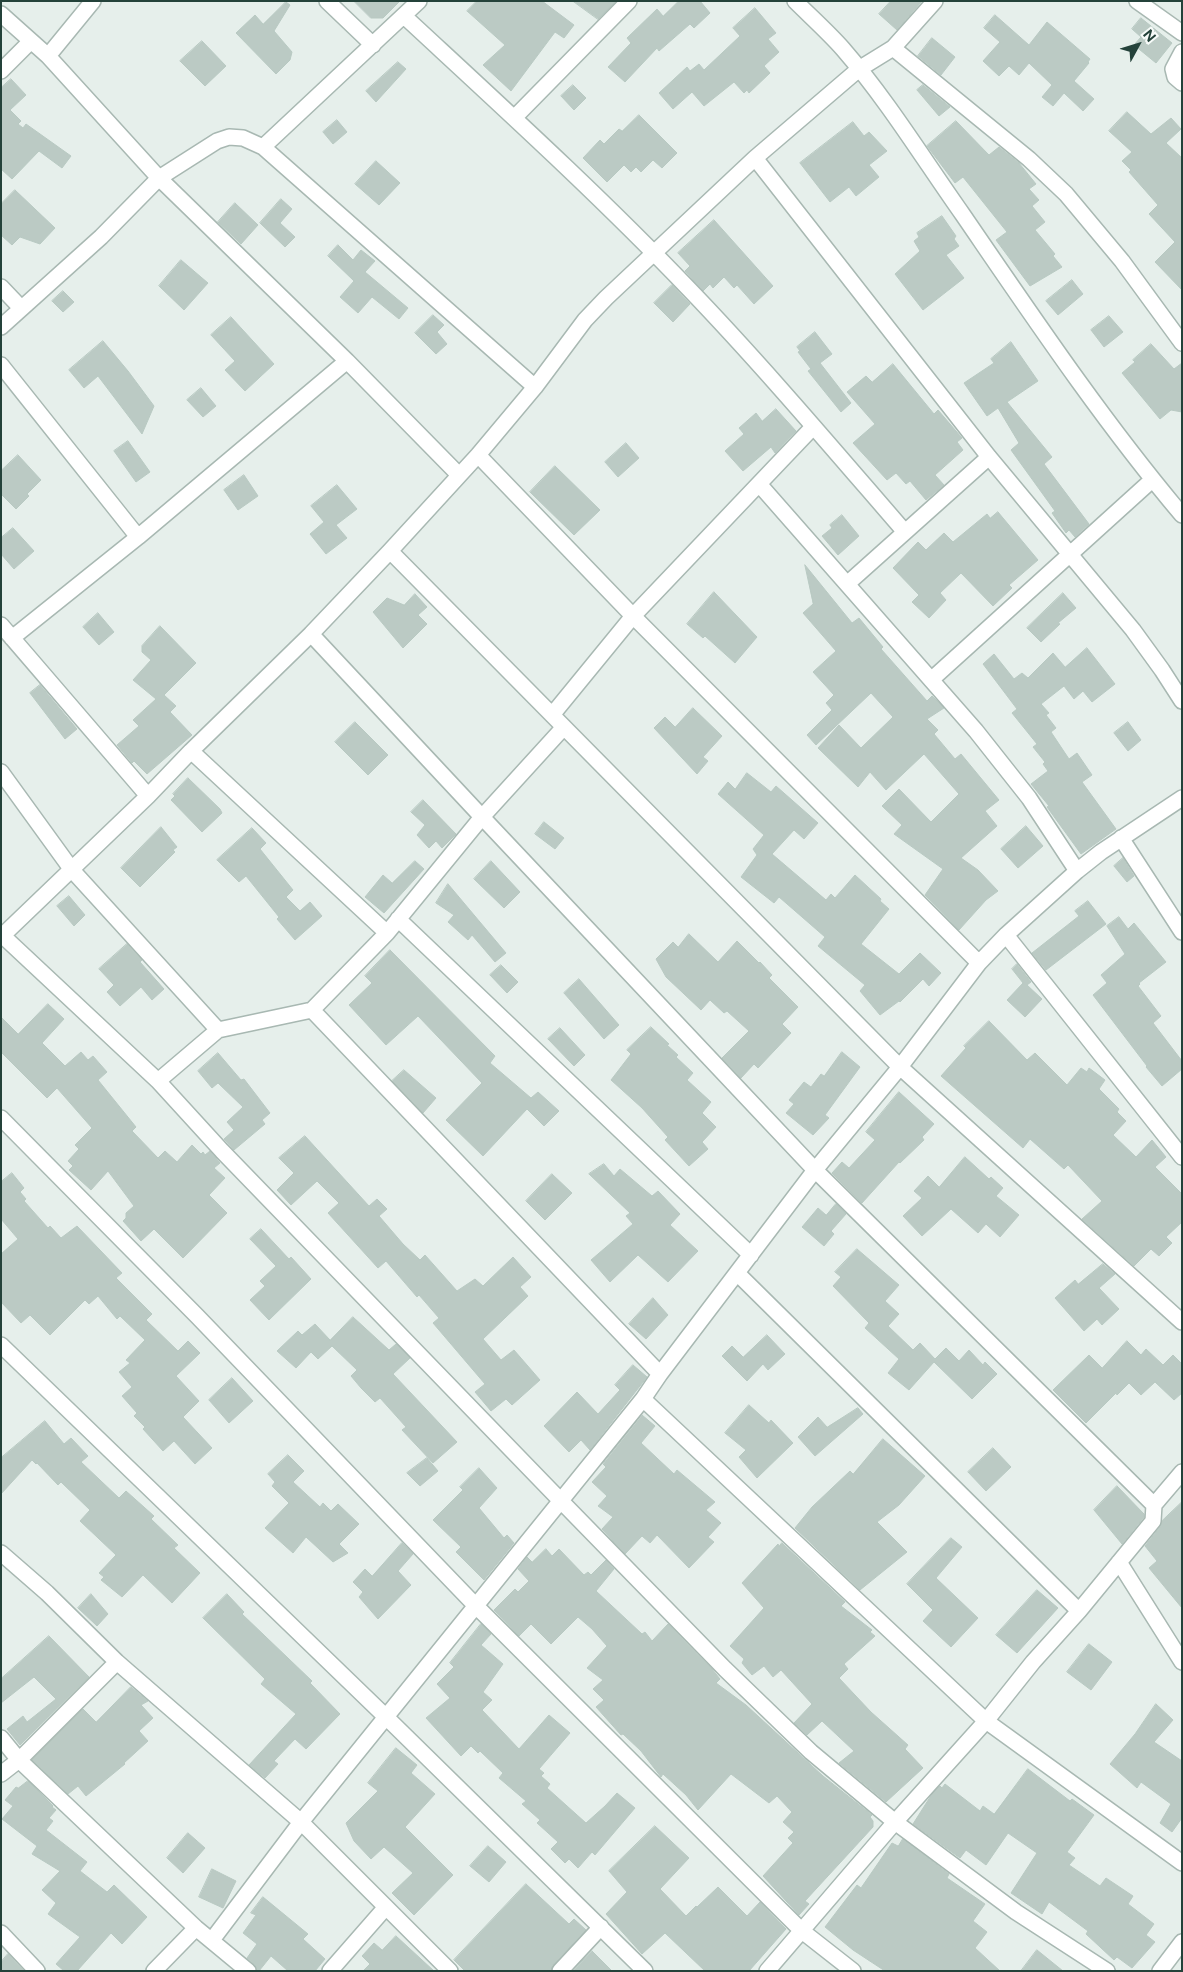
<!DOCTYPE html>
<html>
<head>
<meta charset="utf-8">
<style>
	body { margin:0 }
	#map { position:relative; width:1183px; height:1972px; overflow:hidden; background:#e6efeb; font-family:"Public Sans",sans-serif }
	canvas { display:block }
	.frame { position:absolute; inset:0; border:2px solid #24423a; pointer-events:none }
	.north { position:absolute; left:1113px; top:20px; width:50px; height:50px; -webkit-text-stroke:4px #f7fbf9; paint-order:stroke; rotate:51deg; font-size:14px; font-weight:700; line-height:20px; text-align:center; color:#24423a }
	.north::after { content:''; display:block; margin:auto; width:18px; height:22px; background:#24423a; clip-path:polygon(50% 0,100% 100%,50% 72%,0 100%) }
</style>
</head>
<body>
<div id="map">
<canvas width="1183" height="1972"></canvas>
<div class="frame"></div>
<div class="north">N</div>
</div>
<script>
const ctx = document.querySelector('canvas').getContext('2d');
ctx.lineJoin = 'round';
function fill(path, color) { ctx.fillStyle = color; ctx.fill(path, 'evenodd'); }
function stroke(path, color, width, dash) { ctx.strokeStyle = color; ctx.lineWidth = width; ctx.lineCap = dash ? 'butt' : 'round'; ctx.setLineDash(dash || []); ctx.stroke(path); }
const building = new Path2D(`
	M354 1H400L383 18H371Z
	M477 1H542L574 25 564 38 555 32 511 91 483 65 505 45 467 11Z
	M573 1H616L598 19Z
	M679 1H700L710 13 694 28 690 24 659 51 657 48 625 82 608 67 631 43 627 38 657 9 663 16Z
	M891 1H922L897 30 879 14Z
	M286 2 290 5 274 31 292 52 290 60 276 74 236 33 255 15 263 24Z
	M755 8 776 33 768 39 779 52 764 66 770 73 749 93 747 90 744 93 734 82 704 106 692 92 673 109 659 93 687 67 690 71 699 64 704 70 740 36 733 28Z
	M995 15 1029 45 1047 22 1090 59 1088 62 1089 63 1074 81 1094 99 1083 111 1064 93 1053 106 1042 97 1052 85 1029 63 1019 75 1009 66 999 76 983 61 1000 42 984 28Z
	M1141 18 1172 43 1156 63 1134 45 1141 37 1132 29Z
	M932 38 955 57 941 75 918 56Z
	M202 41 226 66 205 86 180 61Z
	M398 62 406 69 376 102 366 91Z
	M11 79 26 95 10 110 21 121 18 124 23 128 26 124 71 156 62 168 39 151 12 179 1 169V88Z
	M573 85 586 98 574 110 561 96Z
	M923 85 950 107 939 116 917 90Z
	M1127 112 1151 134 1171 118 1181 129 1166 143 1182 158V290L1155 262 1175 242 1149 214 1158 205 1129 172 1131 170 1122 161 1132 152 1109 131Z
	M639 115 677 153 662 168 653 160 641 172 636 167 631 172 624 165 607 182 583 158 600 140 604 144 619 129 622 131Z
	M337 120 347 132 333 144 323 132Z
	M956 121 989 155 999 147 1019 163 1036 184 1029 189 1039 200 1032 206 1045 222 1035 230 1055 254 1053 256 1062 267 1030 286 996 240 1007 232 963 177 955 183 927 146Z
	M853 122 864 136 869 132 887 151 869 165 879 177 856 196 849 187 830 202 800 163Z
	M376 161 400 183 379 205 355 184Z
	M15 190 55 228 40 244 20 237 12 245 1 235V204Z
	M281 199 292 209 280 223 295 237 285 247 260 223Z
	M235 203 258 225 241 244 218 222Z
	M942 216 956 236 954 239 959 246 946 255 964 278 923 310 895 274 920 251 914 241 919 237 917 233Z
	M714 220 773 286 754 304 737 285 734 288 724 277 713 288 710 284 703 291 685 271 690 266 678 253Z
	M338 245 353 260 361 250 375 261 365 272 408 308 399 319 372 297 358 313 340 297 354 281 328 256Z
	M181 260 208 283 184 310 159 286Z
	M1072 280 1083 294 1058 315 1046 301Z
	M672 285 690 304 673 322 654 303Z
	M63 291 74 302 63 312 52 301Z
	M433 315 444 325 437 332 447 344 436 354 415 333Z
	M1109 316 1123 332 1104 347 1091 330Z
	M231 317 274 364 245 391 225 370 235 361 211 335Z
	M815 332 832 354 820 363 851 403 841 412 808 371 811 369 798 352 800 351 797 347Z
	M103 341 128 371 154 406 142 434 98 376 84 388 69 370Z
	M1011 342 1038 381 1007 402 1052 457 1044 464 1089 524 1075 537 1069 530 1066 533 1052 513 1055 511 1011 450 1019 443 998 408 987 416 964 383 994 363 991 359Z
	M1151 344 1174 369 1182 363V412L1171 410 1160 419 1122 373 1135 362 1133 360Z
	M893 364 934 414 938 410 962 438 957 442 963 450 935 475 944 485 926 500 910 481 906 484 896 473 887 480 853 443 875 424 847 392 866 376 872 382Z
	M201 388 216 406 203 417 187 400Z
	M776 409 796 431 775 453 771 447 743 471 725 451 744 434 739 428 756 413 762 421Z
	M128 441 150 472 136 482 114 451Z
	M626 443 639 458 618 477 605 462Z
	M18 455 41 480 27 494 29 496 16 509 1 494V471Z
	M555 466 600 510 574 535 530 492Z
	M244 475 258 496 238 510 224 490Z
	M337 485 357 509 336 525 347 538 326 554 310 534 324 522 311 506Z
	M998 512 1038 560 1009 585 1012 588 993 606 961 573 940 593 946 600 929 618 912 602 919 595 893 568 918 542 926 550 944 533 953 542 987 514 990 518Z
	M842 515 859 536 838 555 822 536 832 528 830 525Z
	M13 528 34 551 14 569 1 554V538Z
	M805 565 852 623 859 618 883 647 881 649 927 701 932 696 944 708 927 719 938 730 934 734 955 759 961 754 999 800 985 811 997 826 961 858 978 870 998 891 986 900 959 930 925 895 943 869 894 834 902 825 882 806 899 789 931 822 959 794 924 754 886 790 870 772 858 787 818 748 839 725 861 748 893 717 871 693 816 745 807 735 832 710 826 703 834 695 813 672 836 651 803 613 813 604Z
	M714 592 757 637 735 663 705 636 703 638 687 624Z
	M1063 593 1076 608 1058 623 1060 624 1041 642 1027 628Z
	M415 594 427 607 418 615 427 624 403 648 373 612 387 598 404 605Z
	M98 613 114 632 99 645 83 627Z
	M160 626 196 663 164 695 176 706 170 712 192 735 147 774 134 761 132 763 117 745 139 726 133 720 156 699 133 680 151 660 142 652V646Z
	M1087 648 1115 684 1092 702 1083 691 1074 699 1064 686 1041 704 1049 713 1046 715 1056 728 1051 732 1069 759 1077 753 1092 775 1082 782 1116 829 1081 854 1047 807 1049 806 1031 784 1048 771 1043 764 1045 762 1033 747 1037 744 1012 713 1017 709 983 664 994 654 1014 679 1022 673 1028 678 1053 653 1065 667Z
	M40 685 77 729 65 739 30 693Z
	M693 708 722 736 703 757 708 761 697 774 654 728 665 717 675 727Z
	M355 722 388 755 368 775 335 742Z
	M1128 722 1141 740 1128 751 1114 733Z
	M747 773 771 792 776 786 818 823 804 839 794 830 772 854 826 900 831 894 835 898 855 875 881 899 880 901 889 909 861 944 899 974 920 953 941 973 929 986 923 979 900 1002 899 1001 880 1015 860 991 865 985 818 946 825 937 779 897 774 903 741 877 757 855 753 849 764 835 718 794 728 782 735 789Z
	M188 778 220 809 222 813 202 832 171 800 175 796 173 794Z
	M423 800 456 834 442 848 436 841 429 848 417 835 425 825 411 812Z
	M544 822 564 838 555 849 535 834Z
	M1026 826 1043 846 1018 868 1001 849Z
	M161 827 177 847 173 850 175 852 140 887 121 868Z
	M252 828 266 843 260 849 293 890 286 897 300 911 310 902 322 916 295 940 277 919 279 917 246 876 239 882 217 860Z
	M1123 858 1134 876 1127 882 1114 866Z
	M415 861 424 869 384 913 365 897 383 875 392 883Z
	M491 861 520 892 504 908 474 879Z
	M448 884 506 953 495 962 472 935 468 940 448 922 454 915 436 903Z
	M69 896 85 915 74 926 57 906Z
	M1088 901 1106 924 1046 970 1032 953 1079 916 1075 911Z
	M1119 917 1128 929 1134 923 1166 962 1139 983 1140 984 1138 986 1161 1016 1153 1023 1182 1061V1069L1162 1086 1146 1067 1147 1066 1093 995 1107 983 1101 975 1125 954 1107 926Z
	M689 934 718 962 737 941 759 963 760 962 772 975 769 978 798 1007 782 1024 791 1033 758 1068 754 1064 741 1078 722 1058 749 1031 727 1011 724 1013 710 1000 701 1010 666 977 656 959 673 942 678 947Z
	M127 944 142 960 140 962 164 989 152 1000 141 987 120 1006 107 992 114 985 99 969Z
	M390 950 495 1056 490 1063 531 1098 538 1092 559 1111 544 1126 527 1109 483 1156 446 1120 482 1083 418 1016 386 1045 349 1005 372 983 365 976Z
	M1017 964 1031 982 1027 985 1042 999 1025 1017 1007 1000 1023 983 1012 969Z
	M501 965 518 982 507 993 490 975Z
	M579 979 619 1025 604 1039 564 993Z
	M48 1004 64 1019 42 1043 65 1066 81 1052 88 1060 93 1056 107 1072 98 1080 136 1127 132 1131 158 1158 165 1151 177 1162 192 1145 201 1154 203 1152 205 1155 210 1151 220 1163 214 1168 225 1178 209 1195 227 1213 183 1258 154 1229 141 1241 123 1221 126 1218V1213L134 1206 108 1171 91 1190 69 1170 73 1166 68 1161 79 1149 75 1145 92 1128 57 1088 47 1098 1 1052V1017L18 1034Z
	M989 1021 1027 1060 1035 1053 1067 1085 1081 1068 1087 1072 1089 1068 1105 1080 1099 1089 1119 1109 1117 1112 1126 1121 1113 1135 1136 1157 1152 1140 1166 1157 1155 1167 1182 1194V1222L1166 1237 1172 1243 1159 1256 1151 1249 1134 1266 1082 1219 1102 1201 1068 1165 1064 1169 1030 1139 1023 1148 941 1076 966 1048 964 1046Z
	M651 1027 669 1044 667 1045 678 1055 676 1057 693 1073 687 1080 711 1102 702 1113 716 1127 702 1142 708 1149 689 1166 665 1140 668 1137 642 1108 611 1080 631 1054 627 1050Z
	M560 1028 585 1055 574 1066 548 1039Z
	M842 1052 860 1067 825 1115 829 1118 813 1135 786 1113 794 1104 789 1100 804 1082 811 1087 821 1074 824 1076Z
	M218 1053 241 1080 244 1079 270 1113 262 1120 265 1124 234 1150 224 1139 234 1130 227 1122 243 1107 218 1083 212 1088 198 1071Z
	M404 1070 436 1098 423 1113 392 1081Z
	M899 1092 934 1124 922 1137 924 1140 900 1163 899 1162 862 1203 832 1173 842 1162 849 1168 875 1140 866 1132Z
	M305 1136 369 1206 377 1199 387 1209 379 1216 403 1244 420 1260 425 1255 457 1291 475 1279 483 1286 513 1257 531 1277 520 1287 528 1296 483 1339 501 1360 514 1350 540 1380 512 1405 506 1399 491 1411 475 1392 485 1384 433 1323 439 1318 419 1295 417 1297 386 1261 378 1268 328 1213 339 1203 317 1181 291 1205 277 1190 294 1173 279 1158Z
	M965 1157 989 1179 991 1177 1003 1188 996 1196 1019 1215 1000 1237 986 1224 978 1233 951 1209 922 1236 903 1216 922 1198 914 1191 928 1176 939 1187Z
	M604 1164 614 1176 620 1169 652 1196 658 1191 680 1214 670 1225 698 1251 668 1282 638 1255 610 1282 591 1260 633 1224 626 1216 630 1213 589 1174Z
	M12 1173 24 1188 20 1192 26 1199 24 1201 48 1228 50 1226 61 1238 77 1226 122 1273 116 1278 152 1314 146 1320 178 1351 188 1341 200 1353 176 1376 199 1401 183 1417 212 1448 195 1464 174 1441 163 1451 143 1429 145 1427 134 1416 137 1413 122 1396 132 1387 119 1372 130 1363 126 1360 145 1340 120 1316 117 1319 98 1296 89 1304 85 1300 50 1335 30 1315 21 1323 1 1302V1254L18 1239 1 1219V1182Z
	M552 1174 572 1193 545 1220 526 1201Z
	M836 1204 846 1214 831 1231 834 1234 824 1246 802 1227 818 1208 826 1215Z
	M261 1229 289 1259 291 1257 311 1279 269 1320 250 1300 265 1286 260 1281 276 1266 250 1239Z
	M857 1249 899 1285 885 1301 899 1314 888 1326 913 1350 920 1343 935 1359 946 1348 959 1361 969 1350 983 1365 985 1362 997 1374 972 1399 934 1362 909 1390 888 1373 899 1359 865 1328 869 1323 833 1286 841 1277 835 1272Z
	M1103 1264 1115 1274 1099 1288 1119 1309 1102 1325 1097 1319 1084 1331 1055 1298 1075 1280 1078 1284Z
	M653 1298 668 1315 646 1339 629 1324Z
	M353 1317 389 1350 396 1344 410 1358 393 1374 457 1442 433 1463 402 1430 406 1427 380 1398 375 1402 361 1388 351 1376 357 1370 332 1346 318 1359 311 1352 296 1368 277 1351 298 1331 302 1335 315 1324 330 1340Z
	M767 1335 785 1354 768 1370 763 1364 747 1381 722 1356 732 1346 743 1357Z
	M1127 1341 1141 1355 1146 1349 1163 1365 1173 1355 1182 1364V1393L1174 1400 1155 1382 1141 1395 1129 1383 1117 1395 1116 1393 1086 1423 1053 1390 1089 1355 1102 1368Z
	M633 1365 647 1377 590 1450 581 1440 569 1452 544 1426 577 1392 598 1414 620 1390 615 1385Z
	M232 1378 253 1401 229 1423 209 1400Z
	M749 1405 769 1423 771 1420 793 1443 757 1478 739 1457 746 1450 725 1433Z
	M858 1408 863 1414 815 1456 798 1437 818 1417 827 1427Z
	M642 1415 655 1426 641 1443 674 1474 677 1470 715 1502 706 1510 721 1523 708 1537 714 1542 689 1568 657 1535 650 1543 642 1536 625 1554 602 1529 613 1517 598 1506 607 1496 592 1482 606 1467 603 1464Z
	M45 1421 64 1444 71 1438 88 1456 81 1462 119 1498 126 1491 154 1516 151 1519 178 1545 174 1548 200 1573 172 1603 143 1575 122 1597 101 1580 104 1577 99 1573 116 1555 80 1521 90 1510 61 1482 58 1485 37 1463 36 1464 32 1460 1 1494V1458Z
	M883 1439 925 1476 899 1505 877 1522 907 1552 860 1590 795 1528 812 1507 850 1471 853 1474Z
	M993 1448 1011 1467 986 1491 968 1472Z
	M288 1455 304 1471 293 1482 320 1507 323 1503 331 1511 338 1504 359 1524 339 1544 348 1553 333 1562 306 1537 293 1553 265 1528 289 1503 272 1486 275 1482 268 1474Z
	M427 1458 438 1471 420 1486 407 1473Z
	M479 1468 497 1488 479 1508 504 1538 507 1535 514 1543 484 1580 456 1552 461 1547 433 1520 463 1490 460 1487Z
	M1117 1486 1144 1514V1517L1122 1544 1094 1510Z
	M1182 1502V1608L1149 1568 1157 1561 1145 1546 1160 1527 1162 1521Z
	M951 1538 962 1547 936 1578 978 1618 951 1647 923 1621 933 1610 907 1584Z
	M402 1543 413 1554 398 1571 411 1585 378 1619 359 1597 363 1592 353 1582 365 1569 372 1576Z
	M782 1543 845 1602 841 1606 872 1630 870 1632 875 1636 844 1664 848 1669 839 1678 871 1712 908 1745 905 1749 923 1768 886 1802 839 1763 854 1751 822 1721 807 1735 794 1723 812 1704 781 1670 773 1677 764 1666 752 1675 742 1663 744 1659 730 1646 764 1608 742 1583 778 1544 779 1546Z
	M546 1549 552 1556 559 1549 584 1575 588 1572 591 1575 606 1560 614 1569 596 1591 642 1634 645 1632 652 1641 668 1624 712 1669 720 1679 716 1683 746 1705 823 1776 872 1815 870 1817 873 1821V1827L805 1901 809 1904 799 1915 763 1876 793 1843 788 1838 794 1832 783 1822 792 1812 777 1796 769 1803 731 1774 698 1810 686 1795 663 1774 661 1777 641 1751 623 1734 621 1735 596 1707 604 1700 593 1689 603 1680 587 1668 607 1646 592 1629 578 1617 551 1644 531 1624 519 1636 494 1610 515 1589 518 1592 529 1581 518 1569 527 1557 532 1562Z
	M1037 1590 1058 1608 1017 1653 996 1635Z
	M91 1594 108 1614 97 1626 78 1608Z
	M227 1594 244 1612 242 1614 312 1681 310 1683 340 1714 306 1749 295 1739 274 1761 278 1764 265 1778 249 1765 296 1714 261 1684 265 1679 203 1618Z
	M481 1624 491 1634 481 1645 503 1664 483 1692 492 1700 482 1710 519 1749 549 1715 570 1733 539 1769 544 1773 541 1776 550 1784 547 1788 586 1823 605 1806 617 1793 635 1808 595 1855 592 1852 578 1868 569 1859 565 1863 551 1849 558 1842 537 1823 540 1820 522 1804 526 1801 499 1778 503 1773 480 1751 478 1753 471 1746 461 1756 426 1718 450 1698 437 1684 454 1667 450 1663Z
	M49 1636 89 1677 20 1745 7 1729 23 1716 27 1722 56 1699 34 1677 1 1703V1679Z
	M1089 1644 1112 1662 1091 1690 1067 1672Z
	M131 1687 148 1701 141 1705 153 1718 139 1731 148 1741 124 1763 125 1764 86 1796 78 1786 68 1794 32 1760 83 1709 96 1722Z
	M1156 1704 1173 1720 1154 1742 1182 1761V1818L1172 1832 1160 1823 1171 1804 1141 1782 1137 1788 1110 1764 1135 1734Z
	M396 1748 417 1765 411 1773 435 1794 405 1827 453 1875 414 1915 392 1893 413 1873 384 1847 371 1859 354 1841 346 1823 378 1791 368 1783Z
	M1028 1769 1070 1801 1072 1799 1094 1815 1067 1852 1075 1858 1069 1865 1100 1886 1106 1878 1133 1896 1128 1904 1154 1924 1146 1935 1155 1942 1132 1968 1117 1957 1114 1960 1086 1934 1088 1931 1049 1902 1042 1914 1011 1893 1037 1853 1008 1833 986 1865 966 1850 960 1858 913 1824 932 1794 940 1786 942 1788 945 1784 980 1811 983 1806 994 1814Z
	M28 1781 53 1806 52 1807 56 1810 49 1818 53 1821 46 1830 87 1862 80 1871 107 1892 114 1885 147 1917 122 1944 111 1933 77 1971H64L56 1964 80 1937 48 1914 56 1903 42 1890 60 1871 32 1854 37 1846 2 1819 13 1806 5 1800 16 1787 18 1788Z
	M655 1826 689 1858 660 1889 686 1916 696 1906 697 1907 718 1887 747 1916 760 1902 786 1929 749 1971H705L665 1933 642 1954 606 1914 627 1892 609 1871Z
	M188 1833 205 1848 183 1873 167 1858Z
	M903 1839 949 1874 947 1878 985 1904 973 1921 987 1932 975 1948 1000 1971H885L853 1950 825 1927 857 1885 861 1888 892 1843 898 1846Z
	M488 1846 506 1862 489 1882 470 1866Z
	M212 1869 236 1881 223 1908 199 1897Z
	M526 1884 569 1924 574 1919 586 1930 553 1965 551 1971H465L454 1960Z
	M263 1897 308 1934 303 1939 325 1959 315 1971H288L271 1956 259 1971H257L254 1964 247 1958 257 1944 243 1933 256 1915 251 1913Z
	M396 1936 434 1971H363L370 1964 362 1956 374 1943 382 1950Z
	M1037 1950 1063 1971H1021Z
	M592 1951 612 1971H573Z
	M8 1954 24 1971H1V1962Z`);
const minor = new Path2D(`
	M327 1 373 45
	M795 1C811 17 828 32 843 49 888 101 924 160 963 215 1033 317 1102 420 1182 515
	M1137 1 1182 33
	M1 14 48 56 159 178 347 361 459 475
	M404 16C500 105 598 194 688 288 763 366 833 449 904 531
	M893 48 1029 159 1066 194 1122 261 1182 343
	M1182 52 1173 69 1175 77 1182 83
	M48 56 93 1
	M1 71 31 41
	M514 118 629 1
	M263 147 419 1
	M755 158 989 457 1133 630 1162 670 1182 701
	M1 287 21 308
	M1 327 101 237 159 178 217 141 229 137 243 138 263 147 535 387
	M1 365 138 537
	M478 455 633 616 979 963
	M759 484 976 731 1029 798 1077 871
	M390 551 900 1067 1182 1322
	M847 584 989 457
	M1 625 148 796
	M311 634 482 817 815 1170 1154 1505
	M12 638 138 537 347 361
	M931 680 1152 480
	M552 715 633 616 813 427
	M191 751 387 933
	M1 772 72 870 218 1030
	M1121 838 1182 932
	M398 919 751 1255
	M1006 935 1182 1157
	M3 936 158 1081 222 1151 560 1500 725 1669 811 1752 895 1822 1016 1912 1107 1971
	M1 937 148 796 191 751 311 634 390 551 478 455 535 387 585 320 606 298 755 158 859 69 893 48 935 1
	M312 1010 660 1374
	M158 1081 218 1030 312 1010 387 933 482 817 564 727
	M1 1118 197 1316 475 1605 802 1931 853 1971
	M737 1273 1079 1611
	M1 1345 386 1717 645 1971
	M643 1399 986 1721 1182 1863
	M1 1553 47 1593 117 1662 301 1822 450 1971
	M1119 1562 1182 1662
	M1 1738 19 1760 196 1928 248 1971
	M1 1774 19 1760 117 1662
	M1 1933 37 1971
	M212 1940 301 1822 643 1399 660 1374 815 1170 900 1067 979 963 1006 935 1077 871 1101 852 1182 798
	M154 1971 196 1928
	M330 1971 386 1907
	M560 1971 601 1927
	M767 1971 895 1822 986 1721 1033 1662 1079 1611 1153 1521 1154 1505 1182 1472
	M1160 1971 1182 1942`);
fill(building, '#bbcac4');
stroke(building, '#b8c9c2', 1);
stroke(minor, '#a8b8b2', 18);
stroke(minor, '#fff', 15);
</script>
</body>
</html>
